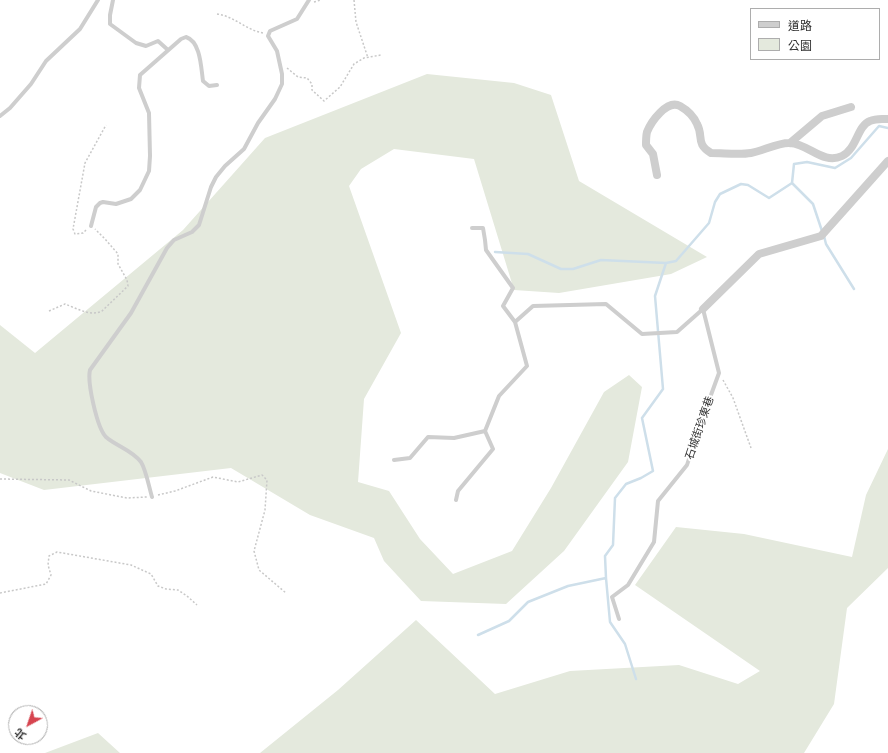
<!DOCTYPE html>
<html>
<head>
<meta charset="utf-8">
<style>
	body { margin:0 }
	#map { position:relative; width:888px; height:753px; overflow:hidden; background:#fff; font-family:Karla,"Noto Sans TC",sans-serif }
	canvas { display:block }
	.legend { position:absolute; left:750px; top:8px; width:130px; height:52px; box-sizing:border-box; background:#fff; border:1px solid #adadad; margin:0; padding:5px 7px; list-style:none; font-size:12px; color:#313131 }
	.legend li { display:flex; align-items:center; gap:8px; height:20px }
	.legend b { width:20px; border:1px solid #adadad }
	.north { position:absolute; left:8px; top:705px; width:40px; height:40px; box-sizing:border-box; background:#fff; border:1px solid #adadad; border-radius:50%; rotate:220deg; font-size:11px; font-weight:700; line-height:16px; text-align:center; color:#313131 }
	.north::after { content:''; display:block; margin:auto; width:14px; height:18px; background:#d6444f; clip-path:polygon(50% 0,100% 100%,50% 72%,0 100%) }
</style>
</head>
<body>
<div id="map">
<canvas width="888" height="753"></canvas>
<ul class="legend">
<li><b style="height:5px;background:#cecece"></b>道路</li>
<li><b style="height:11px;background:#e4e9dd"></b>公園</li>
</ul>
<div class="north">北</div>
</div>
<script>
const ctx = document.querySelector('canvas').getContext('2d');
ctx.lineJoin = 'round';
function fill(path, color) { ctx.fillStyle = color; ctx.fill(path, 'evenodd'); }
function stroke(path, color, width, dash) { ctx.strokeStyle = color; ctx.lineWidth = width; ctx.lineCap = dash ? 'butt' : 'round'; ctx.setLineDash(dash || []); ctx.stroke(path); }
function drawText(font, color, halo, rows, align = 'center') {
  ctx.font = font + ' Karla,"Noto Sans TC",sans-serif'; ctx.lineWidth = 4; ctx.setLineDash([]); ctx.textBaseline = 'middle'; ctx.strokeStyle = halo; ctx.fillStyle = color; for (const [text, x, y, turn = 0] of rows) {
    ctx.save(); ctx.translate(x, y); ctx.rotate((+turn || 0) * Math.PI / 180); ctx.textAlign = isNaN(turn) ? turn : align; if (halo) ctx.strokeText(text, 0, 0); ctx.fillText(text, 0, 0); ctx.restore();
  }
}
const green = new Path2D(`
	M427 74 514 83 551 95 579 181 707 257 671 274 559 293 514 290 474 159 394 149 361 169 349 186 401 333 364 399 358 482 389 491 420 539 453 574 512 551 551 488 604 392 629 375 642 387 628 462 564 551 506 604 421 601 384 561 374 538 310 515 231 468 44 490 0 473V325L35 353 183 230 265 138Z
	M888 449V568L847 608 834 704 804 753H260L338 690 416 620 495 694 570 671 679 665 738 684 760 671 635 585 676 527 744 534 852 557 866 495Z
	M98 733 120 753H45Z`);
const stream = new Path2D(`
	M792 183 813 204 822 231
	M824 236 826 244 854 289
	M495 252 528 254 561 269H573L601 260 666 263
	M478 635 509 621 528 602 568 586 606 578
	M636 679 625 644 610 622 606 578 605 556 613 545 615 498 626 484 641 478 653 471 642 418 663 389 655 296 666 263 676 261 709 223 715 202 720 194 741 184 748 185 769 198 792 183 794 164 807 162 835 168 851 158 879 126 888 128`);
const path = new Path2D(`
	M354 0 356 22 368 58
	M314 2 321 0
	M217 14C234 16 246 30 263 33
	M287 68 298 77 307 78 312 84V90L324 101 340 87 354 64 364 58 381 55
	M86 230 83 233 75 234 73 229 85 163 106 125
	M49 311 65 304C76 308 91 317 102 311L128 286 127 280 118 264V254L105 239 95 229
	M723 380 733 398 751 448
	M0 479 69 480 91 491 127 498 147 497
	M158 495 175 491 213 477 238 482 262 475 267 480 265 510 254 551 259 570 286 593
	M0 593 46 584 51 575 48 565 49 556 57 552 131 565 151 574 158 586 166 589 178 590 187 596 197 605`);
const lane = new Path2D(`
	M113 0 110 15V24L136 43 146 46 158 41 168 50
	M0 116 10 108 31 84 46 61 80 29 98 0
	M91 226 96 207 100 203 103 202 116 204 131 199 140 190 149 171 150 156 149 113 139 88 140 75 181 39 186 37C201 42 201 68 203 81L209 86 217 85
	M472 228H483L485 240 486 250 513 288 503 306 515 322
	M394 460 410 458 428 437 454 438 485 431 499 396 527 366 515 322 533 306 606 304 642 334 677 332 703 309 719 373 700 425 687 465 658 501 654 542 628 585 612 597 619 619
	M152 497C149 487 146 470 141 462 132 450 116 446 106 437 97 428 87 382 90 370L131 313 167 248 174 240 192 232 199 225 211 187 216 177 225 166 244 149 258 123 275 99 282 84V74L277 51 268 36 270 31 297 19 309 0
	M456 500 458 491 493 449 485 431`);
const street = new Path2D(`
	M790 143 822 116 851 107
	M657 175 653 154 646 145C646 141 646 136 647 132 651 122 667 99 680 106 687 110 694 117 697 124 704 137 695 143 711 153 724 153 739 155 751 153 762 151 780 142 790 143 809 144 823 165 842 156 857 149 857 126 870 121 876 118 882 119 888 119
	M703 309 759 254 821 236 888 161`);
const streetNames = [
	["石城街珍東巷",700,428,-71]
];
fill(green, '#e4e9dd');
stroke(stream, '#cedfea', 2.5);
stroke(path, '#c8c8c8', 1.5, [2, 2]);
stroke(lane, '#cecece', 4);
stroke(street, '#cecece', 8);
drawText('11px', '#313131', '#fff', streetNames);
</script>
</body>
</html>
